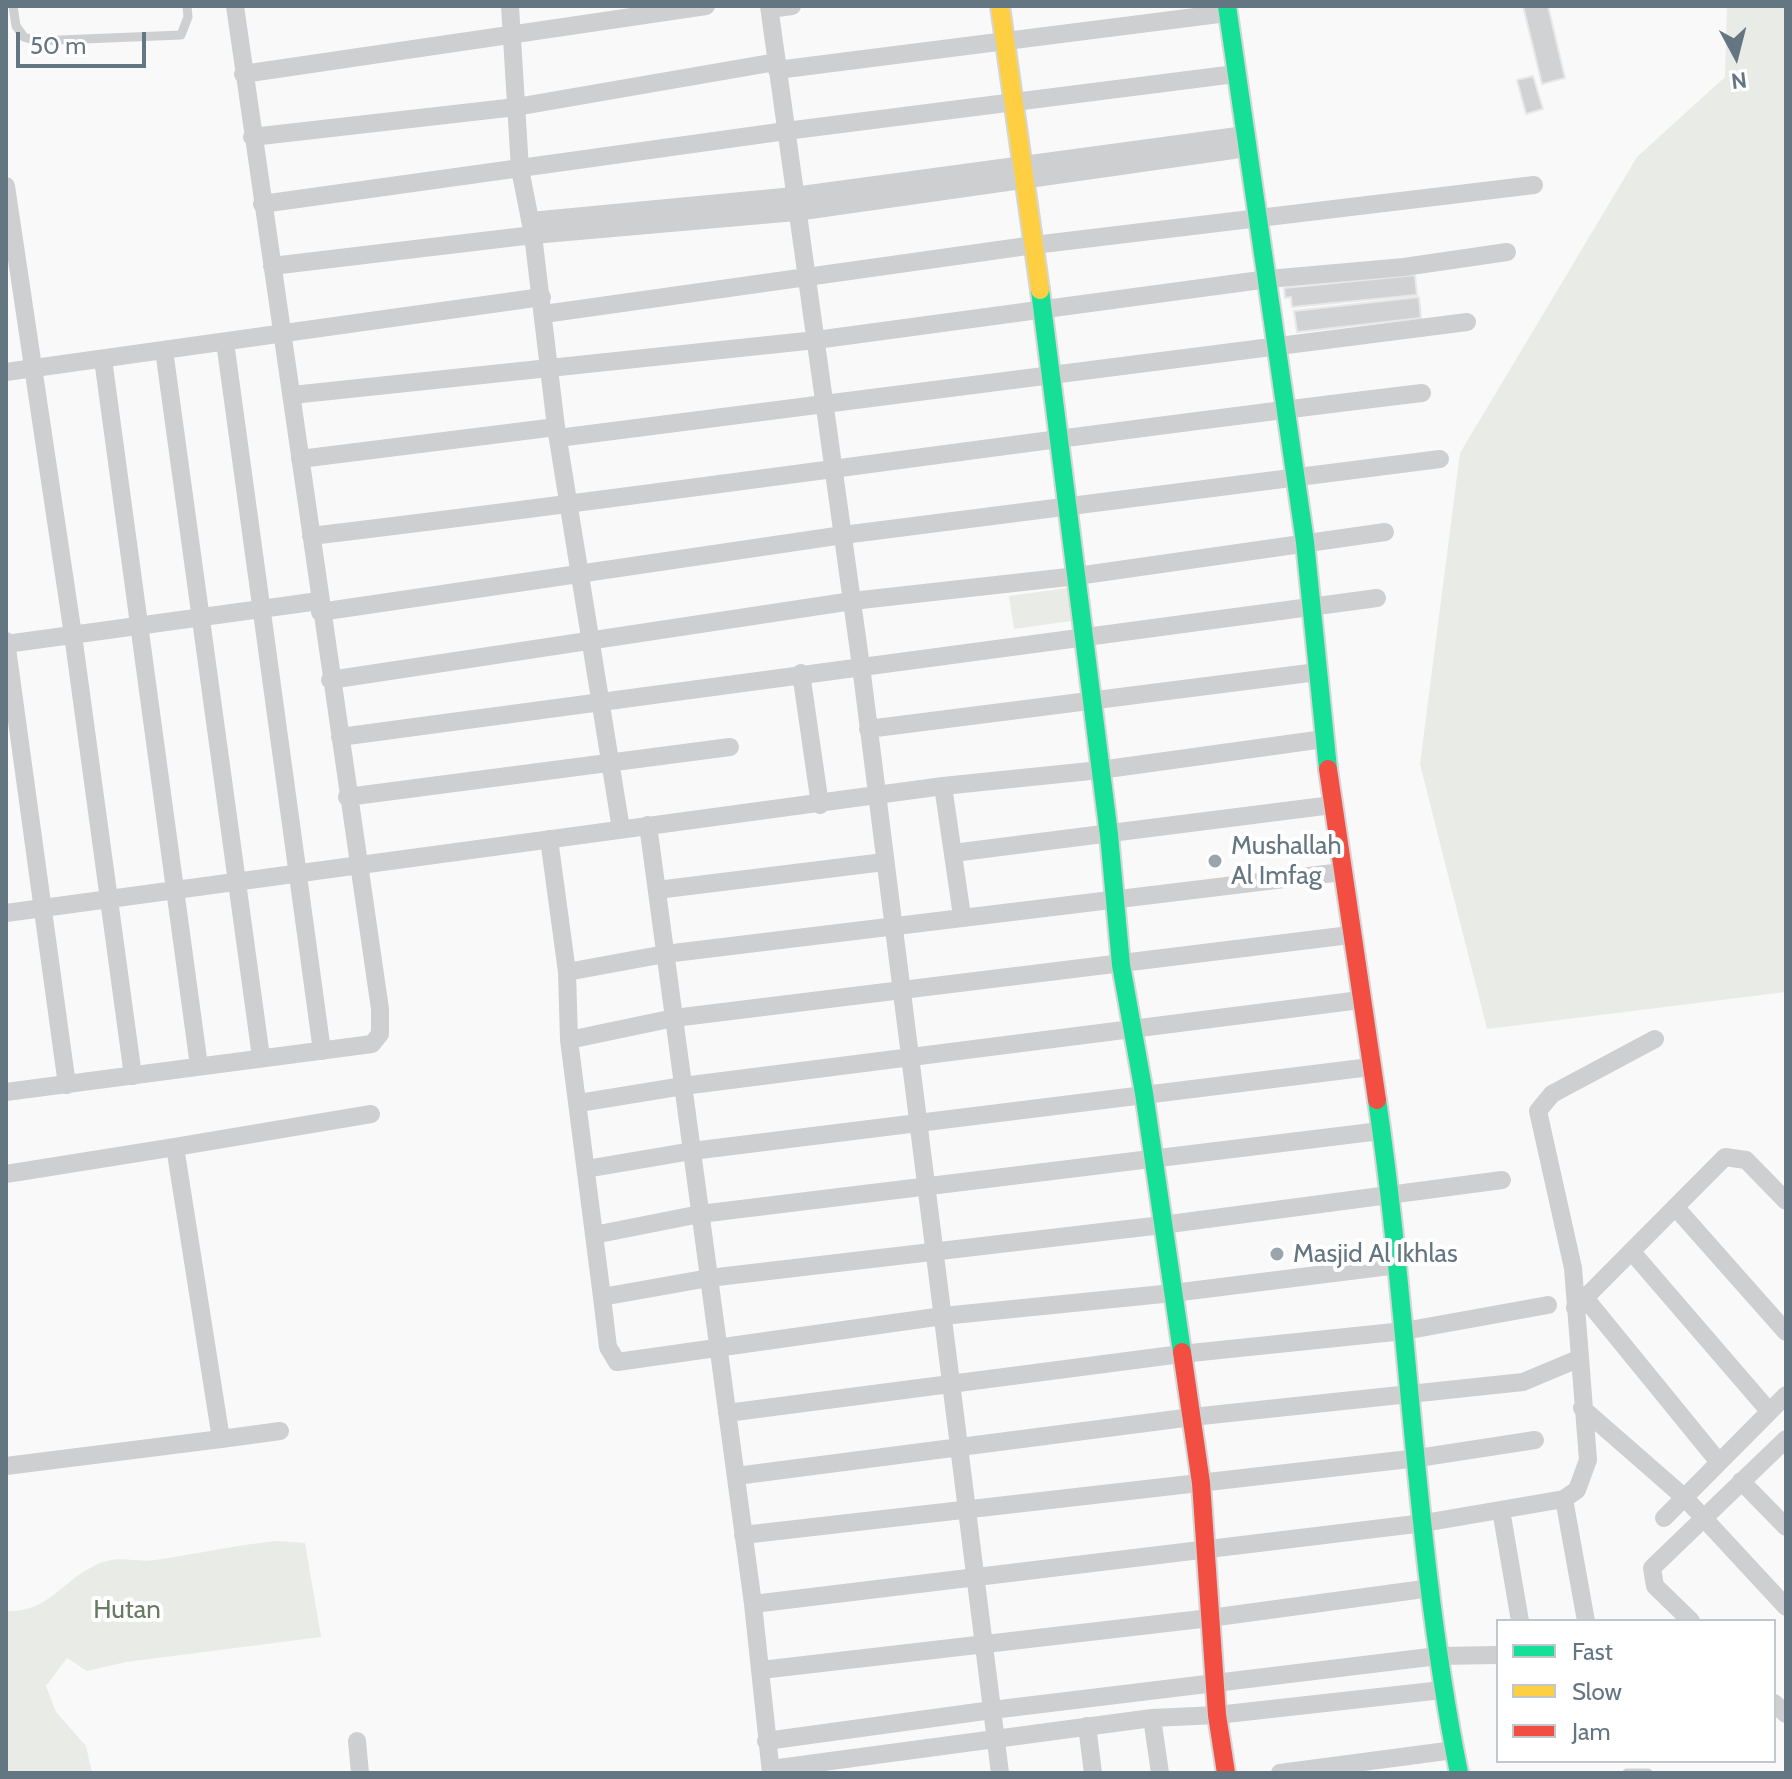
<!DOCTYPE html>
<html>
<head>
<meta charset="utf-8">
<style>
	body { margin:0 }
	#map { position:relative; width:1792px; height:1779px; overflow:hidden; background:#f9f9f9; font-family:Cabin,sans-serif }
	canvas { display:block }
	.frame { position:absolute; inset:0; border:8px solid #657683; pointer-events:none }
	.legend { position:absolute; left:1496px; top:1619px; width:280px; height:144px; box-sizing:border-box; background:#fff; border:2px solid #c1c8cd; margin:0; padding:10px 14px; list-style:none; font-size:24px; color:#657683 }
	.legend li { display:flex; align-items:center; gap:16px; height:40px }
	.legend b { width:40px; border:2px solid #c1c8cd }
	.north { position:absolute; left:1696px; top:16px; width:80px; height:80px; -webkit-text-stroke:6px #fff; paint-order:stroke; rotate:173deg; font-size:22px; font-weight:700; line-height:32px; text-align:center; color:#657683 }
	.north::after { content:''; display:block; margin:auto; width:28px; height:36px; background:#657683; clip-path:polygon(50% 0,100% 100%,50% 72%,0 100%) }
	.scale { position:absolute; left:16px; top:32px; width:130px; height:36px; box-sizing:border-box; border:4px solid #657683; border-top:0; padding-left:10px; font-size:24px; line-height:28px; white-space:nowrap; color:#657683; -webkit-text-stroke:6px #fff; paint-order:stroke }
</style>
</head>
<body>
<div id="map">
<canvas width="1792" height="1779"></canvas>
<div class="frame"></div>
<ul class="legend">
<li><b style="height:10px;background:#16e098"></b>Fast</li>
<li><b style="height:10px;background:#ffcf43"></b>Slow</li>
<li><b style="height:10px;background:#f24e42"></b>Jam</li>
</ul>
<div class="north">N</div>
<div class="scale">50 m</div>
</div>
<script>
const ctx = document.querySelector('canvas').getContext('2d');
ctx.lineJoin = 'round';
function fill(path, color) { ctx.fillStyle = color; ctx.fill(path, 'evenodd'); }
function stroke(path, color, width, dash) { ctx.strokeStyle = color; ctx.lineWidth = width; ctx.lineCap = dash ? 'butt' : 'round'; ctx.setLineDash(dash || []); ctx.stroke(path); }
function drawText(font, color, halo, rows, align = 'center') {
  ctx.font = font + ' Cabin,sans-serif'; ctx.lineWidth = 8; ctx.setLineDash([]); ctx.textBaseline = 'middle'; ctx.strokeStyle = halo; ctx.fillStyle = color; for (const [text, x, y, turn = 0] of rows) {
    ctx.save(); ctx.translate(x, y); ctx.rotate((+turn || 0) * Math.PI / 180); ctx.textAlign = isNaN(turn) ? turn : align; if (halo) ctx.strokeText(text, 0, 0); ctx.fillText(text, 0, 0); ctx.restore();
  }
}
const green = new Path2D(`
	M1727 6H1786V992L1487 1029 1420 764 1460 453 1637 157 1725 77Z
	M1067 588 1071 621 1014 629 1009 596Z
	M277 1541 305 1543 321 1637 126 1662 87 1671 67 1658 46 1686 56 1712 86 1746 92 1773H6V1611C49 1613 62 1580 96 1565 120 1554 133 1563 155 1560 196 1554 236 1545 277 1541Z`);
const building = new Path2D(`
	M1523 6H1548L1565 78 1542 84Z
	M1533 76 1543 109 1526 114 1517 80Z
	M1415 275 1417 295 1292 307 1291 297 1285 298 1284 288Z
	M1419 297 1421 318 1297 332 1294 311Z`);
const lane = new Path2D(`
	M13 6 16 26 24 37 36 41 181 35 188 17 187 6
	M1627 1773H1648`);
const street = new Path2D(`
	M510 6 520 169 533 235 556 427 621 829
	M769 6 861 666 1000 1773
	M770 9 792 6
	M777 70 1227 13
	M243 74 706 6
	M252 137 516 107 776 62
	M6 186 73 635 133 1076
	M262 204 786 131 1235 74
	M530 221 794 196 1245 135
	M272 266 533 235 796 212 1247 148
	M544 314 1034 245 1534 185
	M225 342 322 1051
	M164 350 261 1057
	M103 359 199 1066
	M6 372 542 297
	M292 395 816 340 1268 279 1404 267 1507 252
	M558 438 1467 322
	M300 459 556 427
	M311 536C682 492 1051 437 1422 393
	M320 612 843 535 1440 459
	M6 641 67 1085
	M6 644 319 601
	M801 673 820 805
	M330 680 852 601 1077 576 1385 532
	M868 729 1317 672
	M340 737 1377 598
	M943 786 962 916
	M347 797 730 747
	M648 825 753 1604 771 1773
	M549 839 567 972 665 954 1342 872
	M953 853 1332 805
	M657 890 884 862
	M6 913 943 786 1100 770 1324 739
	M567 972 569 1040 602 1297 608 1347 617 1362 943 1316 1173 1293 1398 1265
	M569 1040 674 1018 1350 935
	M6 1092 372 1044 380 1034V1009L235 6
	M579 1103 683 1086 1360 1000
	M175 1147 371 1114
	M586 1169 692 1151 1370 1067
	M6 1174 175 1147 221 1439 6 1466
	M1677 1209 1786 1332
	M594 1235 700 1214 1380 1131
	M1632 1252 1769 1411
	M602 1297 709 1278 1162 1225 1502 1180
	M1585 1298 1718 1461
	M1575 1308 1725 1157 1746 1160 1786 1201
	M1582 1408 1685 1498 1786 1607
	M727 1413 1181 1354 1404 1331 1548 1305
	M221 1439 280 1431
	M736 1476 1192 1417 1523 1382 1578 1359
	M1741 1481 1786 1527
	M1564 1499 1586 1621
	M1501 1510 1520 1621
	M1664 1518 1786 1395
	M743 1535 1418 1458 1535 1440
	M753 1604 1424 1523 1564 1499 1577 1490 1588 1460 1573 1268 1538 1111 1552 1094 1655 1039
	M1691 1621 1655 1586 1652 1568 1786 1439
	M761 1670 1210 1618 1431 1588
	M1774 1703 1786 1714
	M1152 1718 1160 1773
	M1087 1726 1093 1773
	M357 1741 360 1773
	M766 1741 992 1710 1438 1656 1498 1655
	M771 1769 1152 1718 1217 1715 1442 1690
	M1280 1773 1454 1750`);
const fast = new Path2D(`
	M1227 6 1305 542 1328 769
	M1040 290 1109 835 1121 965 1144 1093 1182 1352
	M1377 1100C1410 1323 1414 1552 1459 1773`);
const slow = new Path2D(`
	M1000 6 1040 290`);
const jam = new Path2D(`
	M1328 769 1377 1100
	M1182 1352 1201 1483 1217 1715 1226 1773`);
const markers = [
	[1215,861,8,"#99a4ac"],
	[1277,1254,8,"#99a4ac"]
];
const poiNames = [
	["Mushallah",1231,846],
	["Al Imfag",1231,876],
	["Masjid Al Ikhlas",1293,1254]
];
const parkNames = [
	["Hutan",127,1610]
];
fill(green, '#e8ebe6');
fill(building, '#d0d2d3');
stroke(building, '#e8e8e8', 2);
stroke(fast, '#d5d6d7', 22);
stroke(slow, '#d5d6d7', 22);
stroke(jam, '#d5d6d7', 22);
stroke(lane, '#cecfd0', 9);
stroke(street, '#cecfd0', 18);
stroke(fast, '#16e098', 18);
stroke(slow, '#ffcf43', 18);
stroke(jam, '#f24e42', 18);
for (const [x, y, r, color] of markers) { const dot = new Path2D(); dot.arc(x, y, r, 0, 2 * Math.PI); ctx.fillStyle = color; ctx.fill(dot); stroke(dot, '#fff', 3); }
drawText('26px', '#657683', '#fff', poiNames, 'left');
drawText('26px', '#687a64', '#fff', parkNames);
</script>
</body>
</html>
